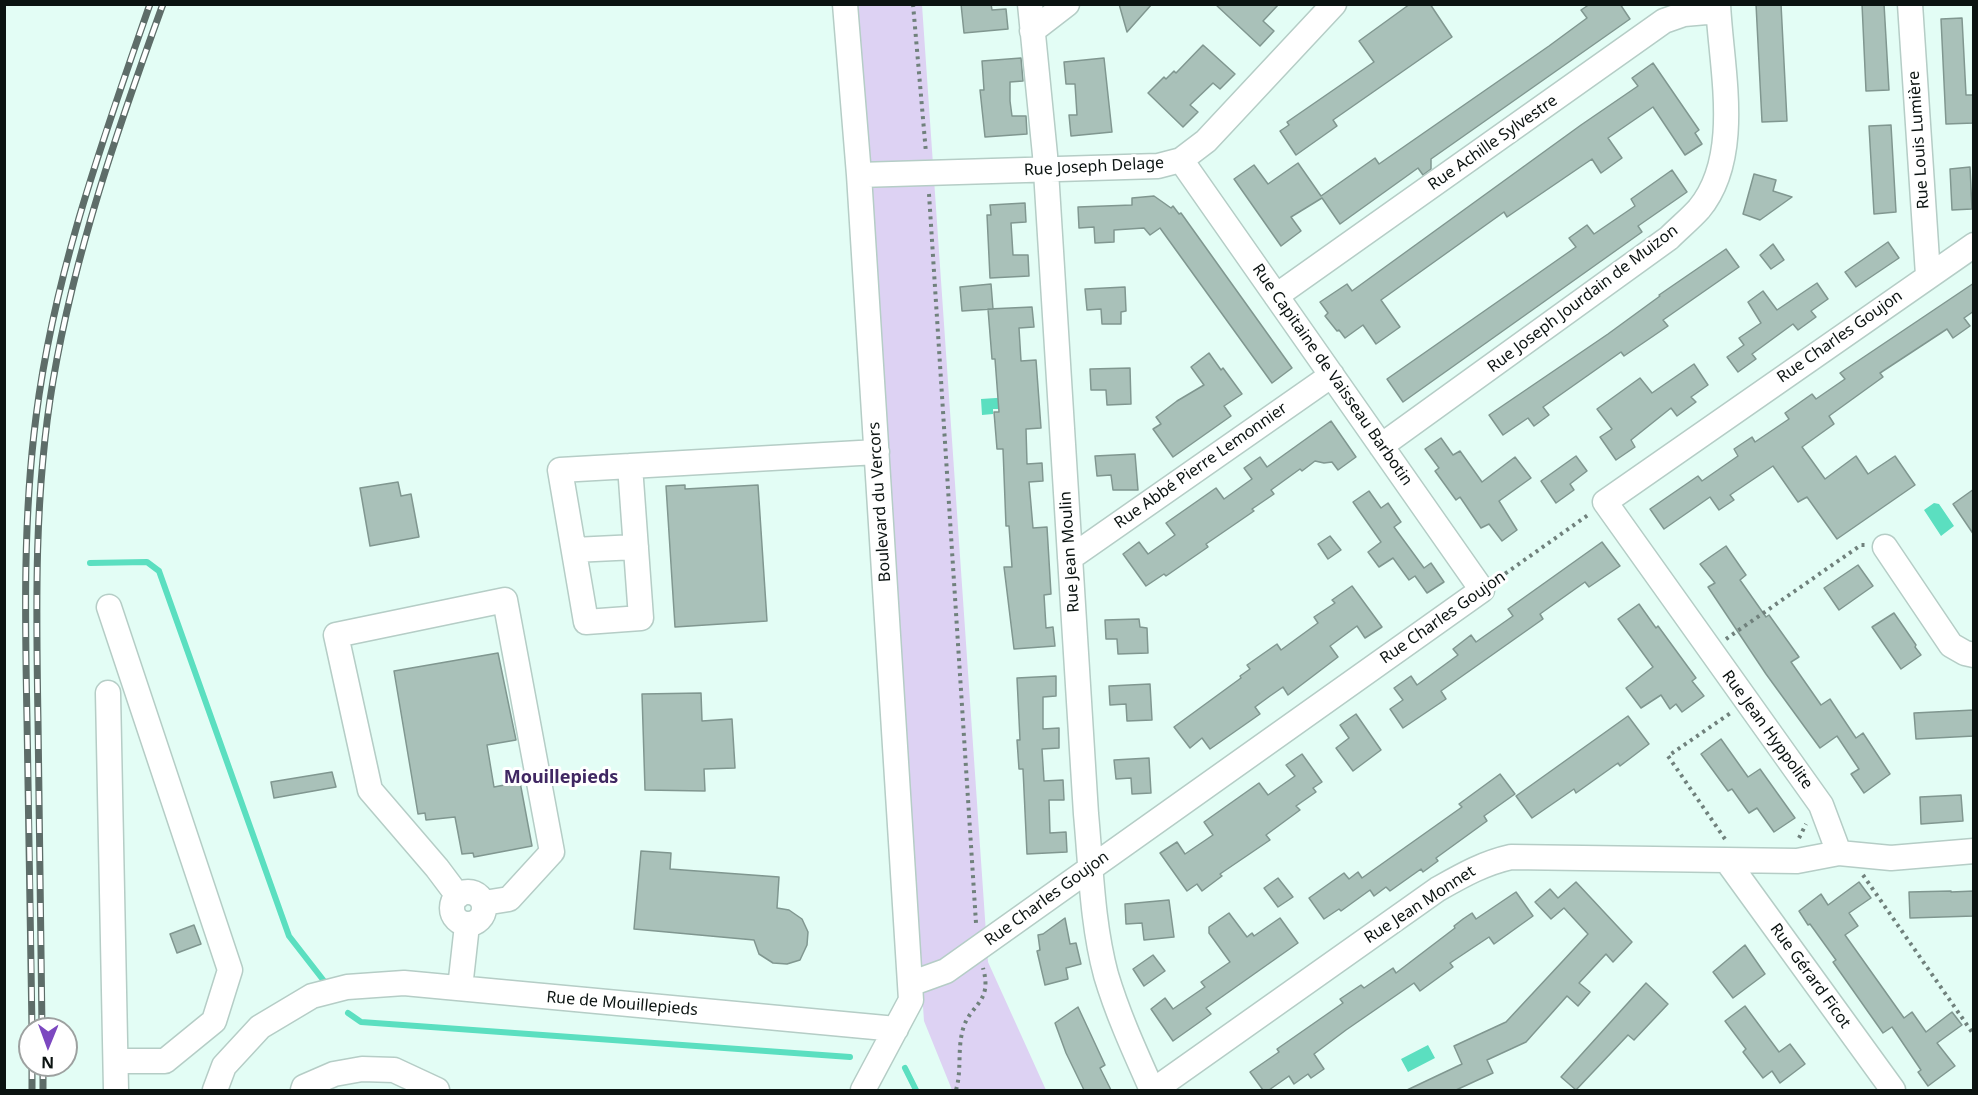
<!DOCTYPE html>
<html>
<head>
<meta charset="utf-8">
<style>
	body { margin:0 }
	#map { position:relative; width:1978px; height:1095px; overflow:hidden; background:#e3fdf5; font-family:"Noto Sans",sans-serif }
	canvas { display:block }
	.frame { position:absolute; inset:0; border:6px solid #0b1311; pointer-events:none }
	.north { position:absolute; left:18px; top:1017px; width:60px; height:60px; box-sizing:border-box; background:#fff; border:2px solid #9da1a0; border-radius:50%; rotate:181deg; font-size:16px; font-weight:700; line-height:24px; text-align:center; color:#0b1311 }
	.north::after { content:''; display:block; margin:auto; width:21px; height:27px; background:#7c48c0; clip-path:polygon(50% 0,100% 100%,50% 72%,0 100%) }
</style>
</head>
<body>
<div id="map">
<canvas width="1978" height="1095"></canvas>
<div class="frame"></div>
<div class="north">N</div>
</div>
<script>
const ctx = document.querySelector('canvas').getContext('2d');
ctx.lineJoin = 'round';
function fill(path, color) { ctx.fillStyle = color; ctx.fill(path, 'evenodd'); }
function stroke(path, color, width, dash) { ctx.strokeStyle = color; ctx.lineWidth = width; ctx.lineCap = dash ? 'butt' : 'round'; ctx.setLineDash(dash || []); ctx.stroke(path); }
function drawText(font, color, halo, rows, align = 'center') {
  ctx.font = font + ' "Noto Sans",sans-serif'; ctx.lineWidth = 6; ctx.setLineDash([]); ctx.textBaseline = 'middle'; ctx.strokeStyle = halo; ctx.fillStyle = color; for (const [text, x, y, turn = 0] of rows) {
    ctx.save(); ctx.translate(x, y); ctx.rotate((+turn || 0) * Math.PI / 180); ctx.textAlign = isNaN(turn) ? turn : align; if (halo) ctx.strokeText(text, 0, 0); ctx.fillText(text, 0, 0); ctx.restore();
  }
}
const green = new Path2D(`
	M855 5H922L988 962 1046 1090H952L924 1021Z`);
const water = new Path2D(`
	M1011 397V409H993V414L982 415 981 399Z
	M1934 503 1939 504 1954 526 1941 536 1924 510Z
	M1428 1045 1435 1058 1408 1072 1401 1059Z`);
const stream = new Path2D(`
	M90 563 147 562 159 571 289 936 324 981
	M348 1013 361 1022 850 1057
	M905 1068 916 1090`);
const building = new Path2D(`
	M961 4H991L992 10 1006 9 1008 29 964 33Z
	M1119 4H1152L1127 32Z
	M1215 4H1279L1263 21 1274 31 1260 46Z
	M1410 4H1430L1452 37 1333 120 1337 126 1296 155 1280 131 1289 125 1287 122 1374 62 1359 41Z
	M1590 4H1620L1630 19 1431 159V169L1423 175 1418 168 1340 224 1322 198 1291 217 1301 231 1281 246 1234 179 1254 165 1268 184 1298 163 1321 196 1375 158 1379 164 1549 46 1587 18 1581 10Z
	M1756 4H1781L1787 121 1762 122Z
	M1862 4H1884L1889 90 1866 91Z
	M1962 18 1966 95H1974V123L1946 124 1941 19Z
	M1203 45 1235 74 1220 89 1213 83 1190 105 1198 112 1183 127 1148 93 1164 77 1166 79 1174 71 1176 73Z
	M1021 58 1023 81 1010 82V101L1012 116H1026L1027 134 985 137 980 90H984L982 61Z
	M1104 58 1112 132 1071 136 1069 115H1077L1075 84H1066L1064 62Z
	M1653 63 1699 130 1695 133 1702 144 1685 155 1653 107 1608 138 1622 158 1601 173 1592 159 1507 217 1504 212 1381 300 1400 327 1376 344 1363 325 1345 338 1339 330 1337 331 1325 316 1328 313 1320 302 1347 284 1352 291 1581 125 1638 86 1632 78Z
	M1891 125 1896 212 1874 214 1869 126Z
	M1970 167 1972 209 1952 210 1950 169Z
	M1672 170 1687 192 1638 226 1642 232 1403 402 1387 379 1576 247 1569 238 1587 225 1594 234 1635 206 1631 199Z
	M1754 174 1776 180 1773 191 1792 197 1760 220 1743 214Z
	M1154 196 1171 208 1173 206 1179 214 1181 213 1292 368 1272 383 1160 228 1150 235 1144 228 1114 230V242L1095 243 1094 227 1079 228 1078 207 1132 205V198Z
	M1025 203 1026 222 1011 223 1013 255H1028L1029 276 990 278 987 215H991L990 205Z
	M1888 242 1899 258 1856 287 1845 272Z
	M1773 244 1784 260 1771 269 1760 255Z
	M1726 249 1739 267 1663 320 1668 326 1624 356 1621 352 1543 407 1549 415 1534 426 1528 418 1503 435 1489 415 1608 334 1660 296 1659 295Z
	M1817 283 1828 299 1811 311 1816 317 1798 330 1793 324 1752 354 1756 359 1738 372 1727 357 1744 345 1739 338 1761 323 1748 302 1763 291 1777 310Z
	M1974 283V311L1964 318 1970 326 1953 338 1947 329 1880 373 1883 377 1829 416 1834 424 1802 447 1825 479 1856 456 1868 474 1895 456 1915 485 1837 539 1807 497 1798 502 1773 466 1730 495 1734 500 1719 510 1710 497 1664 529 1650 509 1698 476 1702 481 1738 456 1734 449 1752 437 1755 442 1789 419 1785 413 1812 394 1816 399 1845 379 1840 373Z
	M991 284 993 309 962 311 960 287Z
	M1125 287 1126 311 1121 312V324H1102L1101 309 1087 310 1085 289Z
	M1032 307 1034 327 1019 328 1021 361 1036 360 1041 428 1026 429 1027 464 1042 463 1043 481 1029 482 1033 528 1047 527 1051 594 1044 595 1046 628 1053 627 1055 646 1014 649 1004 567H1012L1009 526H1006L1003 449H997L994 412H999L995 359H992L988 309Z
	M1209 353 1221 370 1223 368 1242 394 1224 406 1231 416 1173 457 1153 429 1161 424 1156 417 1177 401 1204 385 1191 367Z
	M1694 364 1708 385 1691 397 1696 402 1677 416 1671 408 1631 440 1635 447 1616 460 1600 437 1612 429 1597 409 1640 378 1652 393Z
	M1130 368 1131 404 1107 405 1106 390H1091L1090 369Z
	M1331 421 1356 457 1338 470 1332 462 1324 463 1315 461 1302 471 1300 469 1271 490 1274 494 1252 509 1254 511 1206 544 1208 547 1166 576 1164 574 1146 586 1123 554 1139 542 1148 554 1175 535 1166 523 1216 488 1224 499 1252 479 1244 468 1260 457 1267 467Z
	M1441 438 1453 455 1460 451 1482 482 1515 457 1531 478 1499 501 1517 530 1502 541 1489 524 1481 528 1460 497 1456 500 1435 471 1439 468 1425 449Z
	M1135 454 1138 490H1113L1111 475 1097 476 1095 456Z
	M1576 456 1587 471 1570 484 1574 490 1556 503 1541 481Z
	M398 482 401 496 411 494 419 537 370 546 360 488Z
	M685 485V489L758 485 767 621 675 627 666 486Z
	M1974 489V535L1953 504Z
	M1369 491 1381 508 1388 503 1401 522 1394 527 1424 568 1431 563 1444 582 1427 593 1415 576 1409 580 1393 558 1379 567 1368 552 1381 542 1353 502Z
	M1330 536 1341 550 1328 559 1318 544Z
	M1602 542 1620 566 1589 587 1585 582 1540 614 1543 619 1441 691 1446 699 1403 728 1390 709 1403 700 1394 688 1411 676 1417 685 1458 655 1453 649 1471 635 1476 642 1513 616 1508 609Z
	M1726 546 1746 575 1740 580 1766 617 1769 615 1799 657 1791 662 1821 705 1830 699 1856 738 1863 733 1890 774 1864 793 1851 774 1859 769 1837 736 1820 748 1766 674 1708 587 1715 583 1700 564Z
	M1858 565 1873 586 1839 610 1824 588Z
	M1352 586 1382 627 1365 638 1357 626 1330 646 1338 657 1288 695 1283 687 1270 696 1255 707 1260 714 1210 749 1202 738 1190 748 1174 727 1241 678 1240 676 1250 669 1247 665 1277 644 1281 650 1318 623 1314 617 1335 603 1332 600Z
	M1639 604 1656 628 1658 626 1696 678 1692 681 1704 696 1682 712 1676 704 1670 709 1661 695 1641 708 1626 688 1653 667 1618 619Z
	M1894 613 1916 645 1915 647 1921 655 1901 669 1872 627Z
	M1139 619 1140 627 1147 628 1148 653 1118 654 1117 639H1106L1105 620Z
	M498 653 516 740 487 745 494 787 520 782 532 846 474 857 473 853 462 854 455 817 426 820 425 813 418 814 394 671Z
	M1056 676V696L1043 697V729L1059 728V748L1042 749 1044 781 1063 780 1064 800H1049L1050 833 1066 832 1067 852 1027 854 1023 769H1019L1017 740H1020L1017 678Z
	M1150 684 1152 720 1127 721 1126 704 1110 705 1109 686Z
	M701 693 702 721 732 719 735 768 704 769 705 791 645 790 642 694Z
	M1974 710V736L1916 739 1914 713Z
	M1356 714 1381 750 1353 771 1336 748 1349 738 1340 725Z
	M1628 716 1649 744 1620 766 1618 763 1576 793 1574 789 1532 818 1516 796Z
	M1721 739 1748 777 1760 769 1795 818 1774 832 1757 808 1749 813 1732 789 1728 791 1701 754Z
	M1302 754 1322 782 1313 788 1316 792 1296 806 1300 810 1266 835 1270 840 1220 874 1222 876 1202 891 1197 884 1187 891 1160 853 1177 842 1185 854 1213 835 1204 822 1259 783 1268 795 1295 776 1286 765Z
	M1149 758 1151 793 1132 794 1131 778 1116 779 1114 760Z
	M332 772 336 787 274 798 271 782Z
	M1500 774 1515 794 1484 816 1487 821 1436 858 1438 861 1423 872 1421 869 1390 891 1386 887 1374 896 1370 890 1341 911 1339 909 1324 919 1309 898 1344 873 1349 879 1358 872 1362 878 1462 807 1459 804Z
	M1961 795 1963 821 1921 824 1920 797Z
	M641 851 671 853 670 869 779 877 777 908 789 910 802 919 808 932 807 945 800 960 787 964 773 963 759 954 754 940 634 929Z
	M1278 878 1293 897 1278 907 1264 888Z
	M1576 882 1632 942 1613 962 1606 954 1579 983 1590 992 1578 1006 1567 996 1526 1042 1487 1060 1493 1073 1456 1090H1407L1462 1064 1454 1046 1506 1022 1588 934 1564 908 1551 919 1535 902 1550 889 1558 898Z
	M1859 882 1871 898 1849 913 1858 926 1845 935 1904 1018 1912 1012 1926 1032 1952 1012 1962 1025 1937 1043 1955 1066 1928 1086 1918 1072 1921 1070 1892 1027 1883 1033 1833 962 1836 960 1810 924 1808 925 1799 911 1821 894 1828 905Z
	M1951 891V892L1974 891V916L1910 918 1909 892Z
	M1516 892 1533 916 1494 944 1489 937 1450 963 1453 967 1420 991 1414 983 1346 1030 1314 1054 1324 1069 1311 1078 1308 1074 1294 1084 1289 1076 1269 1090H1263L1250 1072 1279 1052 1277 1049 1343 1003 1340 999 1361 985 1364 988 1393 968 1396 973 1455 928 1454 926 1463 919 1472 913 1476 919Z
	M1169 900 1174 937 1144 940 1142 923 1126 924 1125 904Z
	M1229 913 1247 937 1252 933 1254 936 1280 918 1298 943 1206 1008 1211 1014 1173 1041 1151 1009 1165 998 1173 1009 1205 987 1201 982 1230 962 1209 933V927Z
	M1065 918 1070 944 1076 943 1081 964 1066 968 1068 979 1045 985 1037 951 1040 950 1038 935 1043 934Z
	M194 925 201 944 177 953 170 934Z
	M1745 945 1765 974 1733 998 1713 972Z
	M1153 955 1165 971 1144 986 1133 969Z
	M1646 983 1668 1004 1634 1040 1628 1035 1576 1090 1561 1077Z
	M1745 1006 1779 1052 1790 1044 1805 1064 1780 1083 1772 1071 1763 1078 1743 1052 1746 1049 1725 1021Z
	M1078 1007 1105 1065 1100 1068 1111 1090H1084L1066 1053 1055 1023Z`);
const path = new Path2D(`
	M913 4 926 153
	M929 194 976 923
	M1499 578 1588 515
	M1726 639 1861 545H1866
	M1799 838 1806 824
	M1725 839 1668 756 1732 712
	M1863 875 1974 1035
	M956 1090C962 1070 957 1050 963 1029 970 1004 993 1003 983 968`);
const minor = new Path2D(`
	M845 4 859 175 911 1000 863 1090
	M1030 4 1045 155 1086 814C1091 867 1092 923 1106 975 1118 1015 1135 1052 1152 1090
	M1910 4 1928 275
	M1032 31 1067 4
	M859 175 1158 166 1181 160 1206 141 1334 4
	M1974 245 1605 502 1821 805 1839 853 1891 858 1974 851
	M1276 296 1664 21 1684 14 1718 11
	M1381 446 1669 238C1679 228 1690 219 1699 209 1743 156 1721 68 1718 4
	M630 466 641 618 586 622 560 470 877 452
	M1885 547 1951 645 1965 653 1974 655
	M574 550 636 547
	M1070 558 1332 375
	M109 607 230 970 214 1021 165 1061H116
	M108 693 116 1090
	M1727 861 1893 1090
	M452 908a16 16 0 1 1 32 0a16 16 0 1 1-32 0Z
	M458 896 437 868 370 790 336 635 505 600 552 852 509 899 484 903
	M910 984 946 971 1482 590 1181 160
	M460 988 467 925
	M215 1090 224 1066 260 1027 312 996 347 987 404 983 896 1029
	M303 1090 304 1087 334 1074 362 1069 394 1070 437 1090
	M1154 1090 1438 889C1463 875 1484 863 1511 857L1797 861 1839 853`);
const rail = new Path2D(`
	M32 1029C31 926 29 823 27 720 25 619 23 518 36 417 54 274 103 139 150 4
	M42 1029C41 926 39 823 38 720 36 607 34 493 53 381 75 251 118 128 163 4
	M32 1065V1090
	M43 1065V1090`);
const streetNames = [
	["Rue Louis Lumière",1919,140,-94],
	["Rue Achille Sylvestre",1493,143,-35],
	["Rue Joseph Delage",1094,167,-3],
	["Rue Joseph Jourdain de Muizon",1583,299,-37],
	["Rue Charles Goujon",1840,337,-35],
	["Rue Capitaine de Vaisseau Barbotin",1332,375,55],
	["Rue Abbé Pierre Lemonnier",1201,466,-35],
	["Boulevard du Vercors",880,502,-94],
	["Rue Jean Moulin",1070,552,-94],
	["Rue Charles Goujon",1443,618,-35],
	["Rue Jean Hyppolite",1767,730,54],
	["Rue Charles Goujon",1047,899,-36],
	["Rue Jean Monnet",1420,905,-33],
	["Rue Gérard Ficot",1810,976,54],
	["Rue de Mouillepieds",622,1004,5]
];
const neighbourhoodNames = [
	["Mouillepieds",561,778]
];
fill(green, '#ddd2f3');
fill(water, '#5bdfc0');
stroke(stream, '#5bdfc0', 6);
fill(building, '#a9c1b9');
stroke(building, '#809790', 1.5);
stroke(minor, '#b5cdc6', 27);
stroke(path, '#70817c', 4, [3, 4.5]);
stroke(minor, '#fff', 24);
stroke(rail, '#5e6d69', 7);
stroke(rail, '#fff', 4.5, [14]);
drawText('16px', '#0b1311', '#fff', streetNames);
drawText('bold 18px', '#402762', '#fff', neighbourhoodNames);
</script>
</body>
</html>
